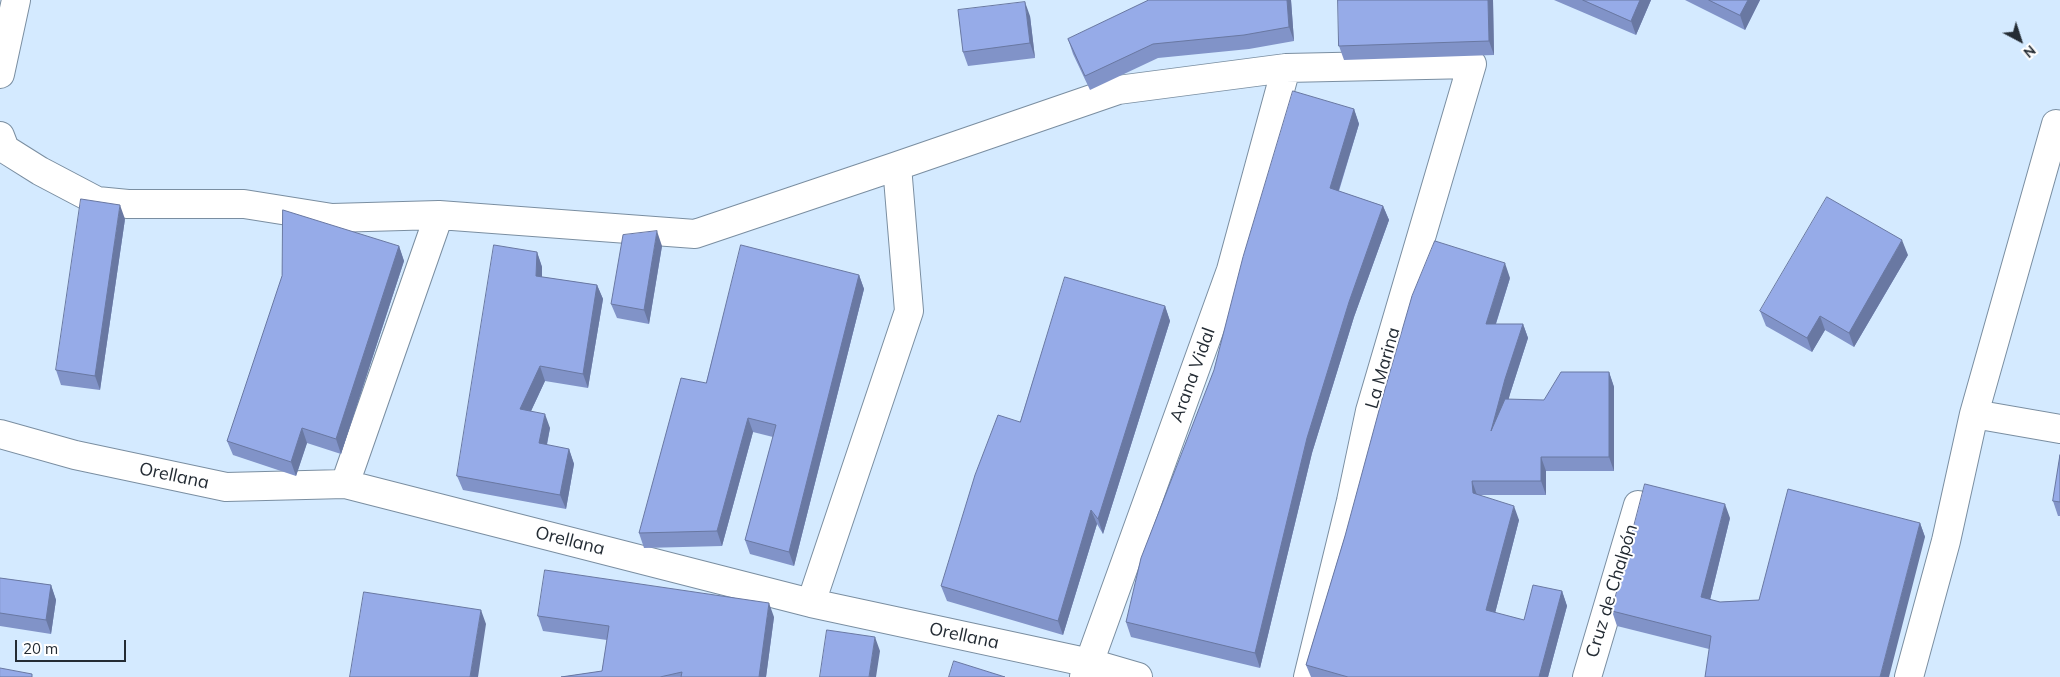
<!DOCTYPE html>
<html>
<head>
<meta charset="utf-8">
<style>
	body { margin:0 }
	#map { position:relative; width:2060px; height:677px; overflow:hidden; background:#d4eaff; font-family:Mulish,sans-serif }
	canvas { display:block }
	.north { position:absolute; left:1995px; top:15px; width:50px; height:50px; -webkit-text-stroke:4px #fff; paint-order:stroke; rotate:140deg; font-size:14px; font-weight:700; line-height:20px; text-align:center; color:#242c34 }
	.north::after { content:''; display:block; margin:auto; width:18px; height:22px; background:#242c34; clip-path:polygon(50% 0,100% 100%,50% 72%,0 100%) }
	.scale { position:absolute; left:15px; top:640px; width:111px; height:22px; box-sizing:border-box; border:2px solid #242c34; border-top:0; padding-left:6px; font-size:15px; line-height:18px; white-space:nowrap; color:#242c34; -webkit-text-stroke:4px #fff; paint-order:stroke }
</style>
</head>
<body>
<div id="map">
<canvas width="2060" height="677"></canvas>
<div class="north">N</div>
<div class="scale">20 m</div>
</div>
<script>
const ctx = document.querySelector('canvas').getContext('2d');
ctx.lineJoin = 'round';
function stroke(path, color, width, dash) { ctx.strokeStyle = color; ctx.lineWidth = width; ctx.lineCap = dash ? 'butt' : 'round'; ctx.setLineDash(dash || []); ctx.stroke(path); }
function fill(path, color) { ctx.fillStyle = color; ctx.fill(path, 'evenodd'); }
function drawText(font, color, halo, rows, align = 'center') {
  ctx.font = font + ' Mulish,sans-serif'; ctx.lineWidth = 4; ctx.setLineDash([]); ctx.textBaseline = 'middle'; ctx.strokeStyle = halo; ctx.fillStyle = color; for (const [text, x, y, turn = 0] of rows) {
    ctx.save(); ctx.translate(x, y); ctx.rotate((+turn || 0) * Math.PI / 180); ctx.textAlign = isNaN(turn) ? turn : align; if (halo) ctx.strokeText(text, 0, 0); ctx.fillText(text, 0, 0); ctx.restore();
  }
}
const minor = new Path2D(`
	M0 74 16 0
	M0 136 5 149 40 171 97 201 128 204H244L332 218 439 215 695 234 897 166
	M1974 414 2056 124
	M0 434 75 455 226 487 345 484 811 603 1090 663 1138 677
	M345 484 439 215
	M811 603 909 311 897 166 1118 90 1286 68 1472 64 1370 411 1351 501 1308 677
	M1084 677 1231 270 1286 68
	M1587 677 1638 505
	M1909 677 1946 541 1974 414 2060 429`);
const wall = new Path2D(`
	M1149 0H1291L1294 41 1249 49 1158 58 1090 90 1073 54 1068 39Z
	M1493 0 1494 55 1344 60 1339 46Z
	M1554 0H1651L1636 35Z
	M1685 0H1760L1745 30Z
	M1030 16 1035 58 968 66 963 52Z
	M1354 109 1359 124 1339 191 1383 206 1389 220 1354 317 1312 453 1260 668 1131 637 1126 622Z
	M125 219 100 390 61 385 56 370Z
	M399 246 404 261 341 454 307 443 296 476 233 455 227 441Z
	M662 246 649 324 617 318 611 304Z
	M537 252 542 267V277L597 285 603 299 588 388 545 381 531 411 550 428 547 445 569 449 574 464 566 509 463 490 457 476Z
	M1908 255 1854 347 1825 330 1812 352 1766 326 1760 311Z
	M859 275 864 289 794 566 750 554 745 540 773 437 753 432 722 546 644 548 639 533 706 383Z
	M1510 278 1496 324H1523L1528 338 1508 400H1544L1609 372 1614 387V471H1546V495H1479L1519 520 1495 613 1524 620 1562 591 1567 606 1548 677H1311L1306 665 1345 536Z
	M1165 306 1170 321 1103 534 1097 524 1063 635 947 601 941 586 1020 422Z
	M2060 455V516H2058L2053 501Z
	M1730 518 1710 600 1720 602 1759 600 1920 523 1925 537 1709 649 1617 626 1612 611Z
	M0 578 51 585 56 600 51 634 0 626Z
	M538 616 774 617 766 677H561L602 671 607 640 543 631Z`);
const shadedWall = new Path2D(`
	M1287 0H1291L1294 41 1289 27Z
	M1488 0H1493L1494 55 1489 41Z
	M1640 0H1651L1636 35 1631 21Z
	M1748 0H1760L1745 30 1740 15Z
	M1025 2 1030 16 1035 58 1030 43Z
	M1354 109 1359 124 1335 202 1330 188Z
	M120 205 125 219 100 390 95 376Z
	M1383 206 1389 220 1354 317 1312 453 1260 668 1255 653 1307 438 1349 302Z
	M657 231 662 246 649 324 644 310Z
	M1902 240 1908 255 1854 347 1849 333Z
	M399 246 404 261 341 454 336 439Z
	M537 252 542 267V290L536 276Z
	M1505 263 1510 278 1491 339 1486 324Z
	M859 275 864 289 794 566 789 552Z
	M597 285 603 299 588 388 583 374Z
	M1165 306 1170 321 1103 534 1098 519Z
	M1820 316 1825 330 1812 352 1807 338Z
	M1523 324 1528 338 1510 394 1497 445 1491 431 1505 379Z
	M540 366 545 381 525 424 520 409Z
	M1609 372 1614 387V471L1609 457Z
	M545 414 550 428 544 458 539 443Z
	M748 418 753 432 722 546 717 531Z
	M302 428 307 443 296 476 291 462Z
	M569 449 574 464 566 509 560 495Z
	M1541 457 1546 471V495L1541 481Z
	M1472 481 1477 495 1473 493Z
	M1725 504 1730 518 1707 612 1701 597Z
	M1514 506 1519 520 1492 625 1486 610Z
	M1091 510 1097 524 1063 635 1058 621Z
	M1920 523 1925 537 1889 677H1880Z
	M51 585 56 600 51 634 46 620Z
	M1562 591 1567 606 1548 677H1539Z
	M769 603 774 617 766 677H759Z
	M481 610 486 624 478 677H470Z
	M875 637 880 651 876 677H869Z`);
const building = new Path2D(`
	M1149 0H1287L1289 27 1244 35 1153 44 1085 76 1068 39Z
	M1338 0H1488L1489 41 1339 46Z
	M1583 0H1640L1631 21Z
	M1709 0H1748L1740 15Z
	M1025 2 1030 43 963 52 958 10Z
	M1293 91 1354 109 1330 188 1383 206 1349 302 1307 438 1255 653 1126 622 1141 558 1214 370 1243 257Z
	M1827 197 1902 240 1849 333 1820 316 1807 338 1760 311Z
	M81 199 120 205 95 376 56 370Z
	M283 210 399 246 336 439 302 428 291 462 227 441 282 276Z
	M657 231 644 310 611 304 623 235Z
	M1435 241 1505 263 1486 324H1523L1505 379 1491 431 1505 399 1544 400 1561 372H1609V457H1541V481H1472L1473 493 1514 506 1486 610 1524 620 1533 585 1562 591 1539 677H1348L1306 665 1345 536 1381 403 1412 296Z
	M494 245 537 252 536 276 597 285 583 374 540 366 520 409 545 414 539 443 569 449 560 495 457 476Z
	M741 245 859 275 789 552 745 540 776 425 748 418 717 531 639 533 681 378 706 383Z
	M1065 277 1165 306 1098 519 1091 510 1058 621 941 586 975 475 998 415 1020 422Z
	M2060 455V502L2053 501Z
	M1645 484 1725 504 1701 597 1720 602 1759 600 1788 489 1920 523 1880 677H1705L1711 636 1612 611Z
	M545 570 769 603 759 677H681L682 672 660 677H561L602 671 609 626 538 616Z
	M0 578 51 585 46 620 0 613Z
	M364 592 481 610 470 677H350Z
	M827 630 875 637 869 677H820Z
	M954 661 1005 677H949Z
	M0 668 32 674V677H0Z`);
const streetNames = [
	["La Marina",1383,368,-74],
	["Arana Vidal",1193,375,-70],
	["Orellana",174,476,12],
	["Orellana",570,541,14],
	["Cruz de Chalpón",1612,591,-73],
	["Orellana",964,636,12]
];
stroke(minor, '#7a8ea1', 30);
stroke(minor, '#fff', 28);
fill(wall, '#8193c8');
fill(shadedWall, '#6978a2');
fill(building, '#96abe8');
stroke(building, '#6978a2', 1);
drawText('18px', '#242c34', '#fff', streetNames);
</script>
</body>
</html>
